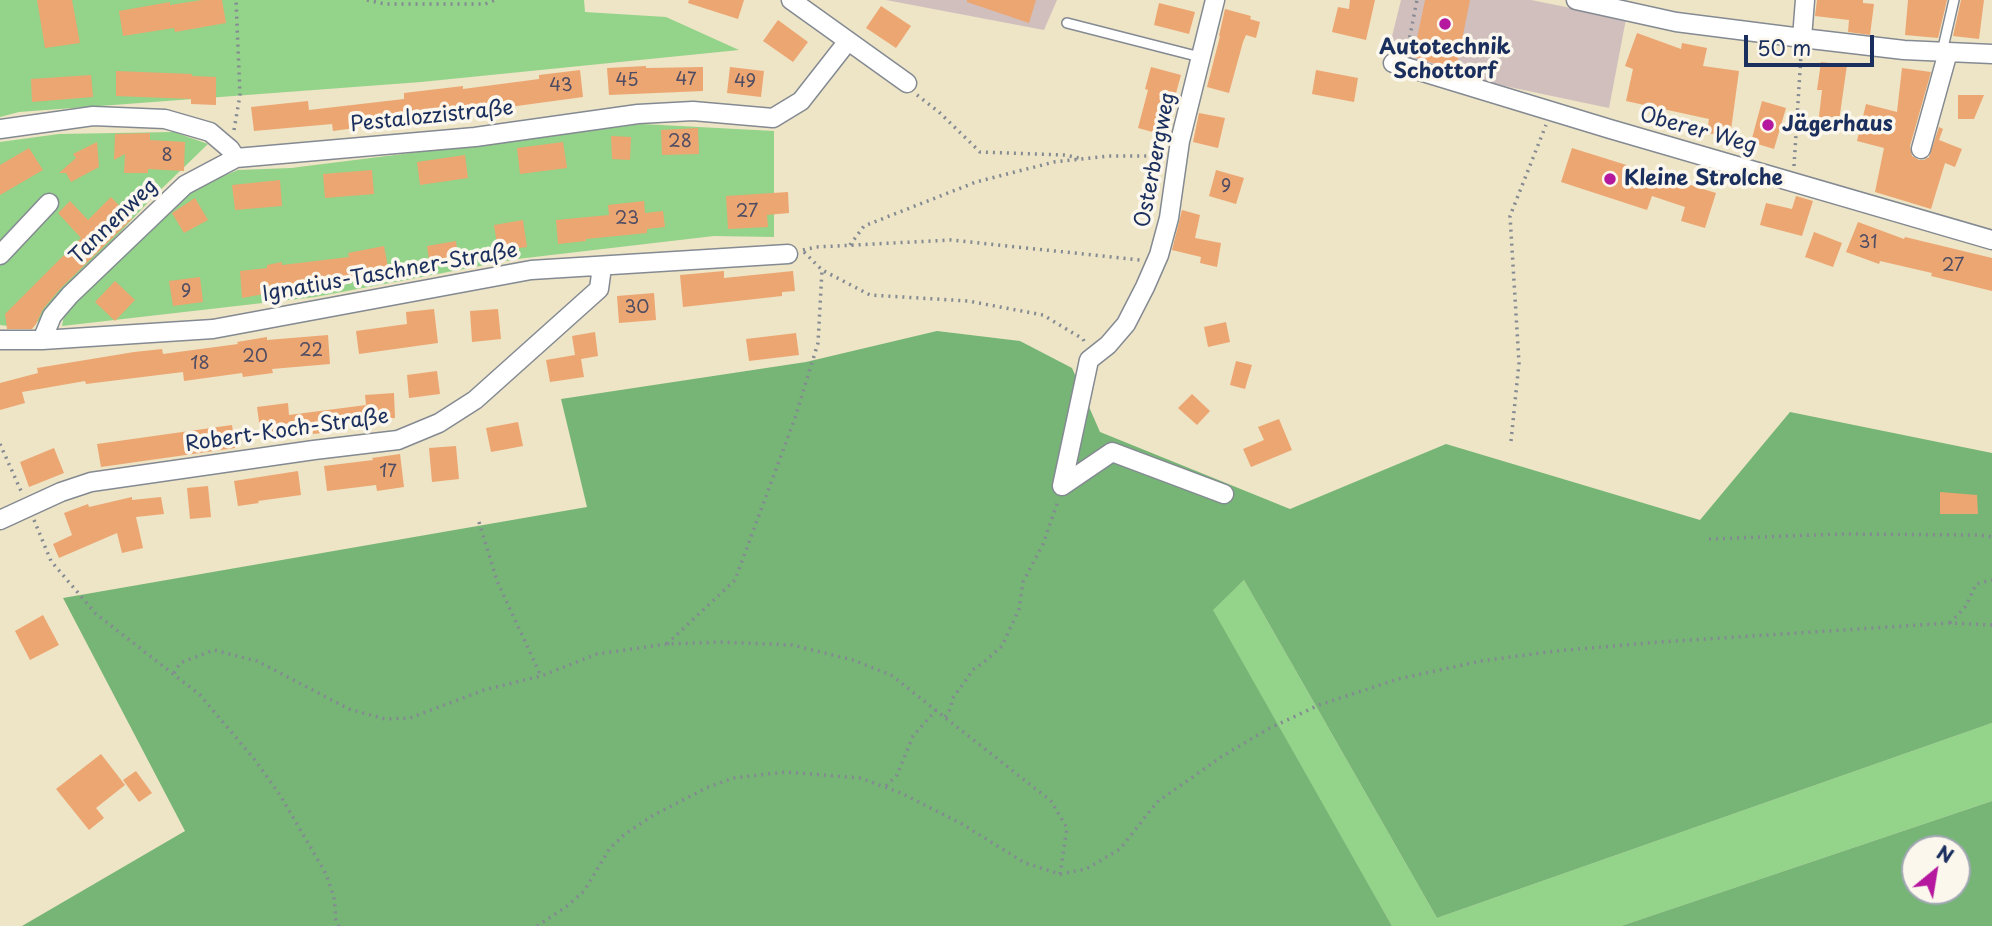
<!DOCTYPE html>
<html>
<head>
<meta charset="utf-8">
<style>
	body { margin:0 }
	#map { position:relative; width:1992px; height:926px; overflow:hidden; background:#eee4c6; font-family:"Playpen Sans",sans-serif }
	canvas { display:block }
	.north { position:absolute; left:1901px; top:835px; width:70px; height:70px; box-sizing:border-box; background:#fbf7ec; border:2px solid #a1a7b3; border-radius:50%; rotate:30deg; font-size:19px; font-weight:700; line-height:28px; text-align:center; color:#1b2f5e }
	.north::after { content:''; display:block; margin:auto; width:24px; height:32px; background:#b5179e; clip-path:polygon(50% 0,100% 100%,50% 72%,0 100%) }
	.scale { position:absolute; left:1744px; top:35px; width:130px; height:32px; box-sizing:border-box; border:4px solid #1b2f5e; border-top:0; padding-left:9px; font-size:21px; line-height:24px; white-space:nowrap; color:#1b2f5e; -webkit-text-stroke:5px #fbf7ec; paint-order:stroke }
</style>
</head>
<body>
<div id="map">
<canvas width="1992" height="926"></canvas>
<div class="north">N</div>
<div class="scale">50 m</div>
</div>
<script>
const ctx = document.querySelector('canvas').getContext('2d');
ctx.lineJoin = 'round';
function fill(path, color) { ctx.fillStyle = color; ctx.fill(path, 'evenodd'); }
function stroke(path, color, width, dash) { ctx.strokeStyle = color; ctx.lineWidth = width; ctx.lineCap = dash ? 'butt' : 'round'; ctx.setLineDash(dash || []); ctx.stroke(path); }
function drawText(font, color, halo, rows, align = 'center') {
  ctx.font = font + ' "Playpen Sans",sans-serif'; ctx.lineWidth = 7; ctx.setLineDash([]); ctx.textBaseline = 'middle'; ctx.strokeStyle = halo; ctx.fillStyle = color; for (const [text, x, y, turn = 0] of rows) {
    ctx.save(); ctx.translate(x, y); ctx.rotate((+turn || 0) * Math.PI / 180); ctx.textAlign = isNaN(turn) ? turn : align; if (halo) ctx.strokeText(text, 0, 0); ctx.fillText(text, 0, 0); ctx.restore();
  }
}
const industrial = new Path2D(`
	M886 0H1057L1044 30Z
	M1401 0H1531L1626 19 1609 108 1386 61Z`);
const green = new Path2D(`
	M0 0H584L585 12 666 17 739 50 421 82 19 112 0 117Z
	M642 124 774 131V237L714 236 517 259 315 297 62 326 64 315 192 189 238 170 291 168Z
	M174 132 208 144 151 199 31 329 0 325V142L59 134Z
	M1244 580 1437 918 1992 723V801L1621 926H1392L1212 610Z`);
const forest = new Path2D(`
	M937 331 1020 341 1072 368 1100 432 1290 509 1446 444 1700 520 1790 412 1992 453V723L1437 918 1244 580 1213 610 1392 926H22L185 831 63 598 587 507 561 399 806 362Z
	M1992 801V926H1621ZM1957 849V891H1915V849Z`);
const building = new Path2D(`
	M37 0H72L80 43 45 48Z
	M202 0H222L226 23 175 32 174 28 123 36 119 11 170 2V5Z
	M689 0H744L738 19 688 3Z
	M967 0H1036L1029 23 967 2Z
	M1350 0H1375L1366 40 1332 32 1338 7 1349 9Z
	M1425 0H1470L1456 70 1413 57Z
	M1817 0H1863V3L1874 4 1870 35 1848 32 1849 20 1815 16Z
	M1908 0H1947L1938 38 1905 35Z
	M1961 0H1984L1979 39 1953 36Z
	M1159 3 1195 12 1189 34 1154 25Z
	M881 6 911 26 896 48 866 28Z
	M1225 9 1251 16 1250 19 1260 22 1256 38 1246 35 1243 42 1229 93 1207 87 1220 36H1219Z
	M778 20 808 42 793 62 763 41Z
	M1637 33 1681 49 1682 43 1707 48 1703 66 1739 71 1730 137 1707 133 1709 119 1626 101 1633 69 1625 66Z
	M1821 62 1847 65 1838 128 1818 125 1822 90H1817Z
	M646 66V68L703 67V91L609 95 607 68Z
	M730 67 764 71 761 97 727 93Z
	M1151 67 1181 75 1170 115 1172 116 1167 136 1138 128 1148 90 1145 89Z
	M1902 68 1931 72 1910 146 1912 156 1919 160H1924L1929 157 1939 127 1943 129 1939 140 1962 149 1955 167 1945 163 1931 209 1875 192 1884 148 1857 141 1866 104 1897 112Z
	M580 70 583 97 333 131 332 124 254 131 251 107 308 101 309 110 404 99V93L463 86V89L539 79V75Z
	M1316 70 1358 78 1354 102 1312 94Z
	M116 71 192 74V76L216 77V105L191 104V99L116 96Z
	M91 75 93 97 32 102 31 79Z
	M1958 95H1984L1974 119H1958Z
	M1762 101 1786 108 1774 149 1751 142Z
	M1199 113 1225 118 1218 148 1193 142Z
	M698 128 699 154 662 155 661 130Z
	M150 133V140L185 142 184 171 148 169V173H124L125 154 114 160 115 134Z
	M611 136 631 137 630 160 612 159Z
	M97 142 99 167 71 182 66 173H59L76 158 73 154Z
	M563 142 567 168 520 174 517 148Z
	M29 148 43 170 0 195V165Z
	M1572 148 1716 193 1705 228 1681 221 1685 207 1652 196 1647 210 1561 182Z
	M465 155 468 178 420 185 417 162Z
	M372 170 374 194 325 198 323 174Z
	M1216 170 1244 178 1236 204 1209 196Z
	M280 180 282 206 235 210 232 185Z
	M788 192 789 213 767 215 768 227 728 229 726 196Z
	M1796 196 1813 201 1802 236 1760 225 1766 203 1792 209Z
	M111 197 132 219 61 288 43 309 36 324 32 329H7L5 314 81 238 58 213 70 201 88 220Z
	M195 198 208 220 184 233 172 213Z
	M644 201 645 213 663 211 665 227 647 229V233L586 239V241L558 244 556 220 609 215 608 205Z
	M1182 210 1200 215 1195 238 1221 243 1217 267 1200 263 1201 257 1172 250Z
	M523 220 527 247 498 251 494 225Z
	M1858 222 1904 239 1905 237 1992 258V291L1931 276 1932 273 1880 261 1879 264 1846 252Z
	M1814 232 1842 243 1833 267 1805 257Z
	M456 241 459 263 430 267 427 246Z
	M384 246 389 272 353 279 285 287 286 290 242 298 240 271 267 268V265L282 262V265L349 257 348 253Z
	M724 271V278L793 271 795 291 782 292V296L683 307 680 275Z
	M200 277 203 302 173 306 169 281Z
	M115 281 135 300 115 321 95 302Z
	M654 293 656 320 619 323 617 296Z
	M434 309 438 343 359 354 356 331 407 324 406 312Z
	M498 309 501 339 472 342 470 311Z
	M1226 322 1230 342 1208 347 1204 327Z
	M595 332 598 356 581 359 584 377 550 382 546 360 575 355 572 336Z
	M796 333 799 355 749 361 746 339Z
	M328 335 330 364 272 369 273 373 243 377 242 373 184 381 183 372 86 384 85 381 22 392 25 403 0 410V383L38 373 37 368 134 352 162 349 163 354 238 344 237 342 267 337V340Z
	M1236 361 1252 365 1245 389 1230 385Z
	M437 371 440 394 409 398 407 375Z
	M394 393 395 418 344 421 345 430 313 434V429L261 436 257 407 288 403 289 415 366 405 365 395Z
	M1192 394 1210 411 1197 425 1178 408Z
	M1279 419 1292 450 1251 467 1243 449 1264 440 1258 427Z
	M518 422 523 446 491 452 486 428Z
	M232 425 235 448 101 467 97 444Z
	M456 446 459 479 432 482 429 448Z
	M54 448 64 473 29 487 20 462Z
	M400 454 404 487 377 491 376 485 327 491 324 466 373 460 372 458Z
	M298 471 301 495 258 501 259 503 238 506 234 481Z
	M208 486 211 517 190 519 187 488Z
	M1940 492 1977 495 1978 514H1940Z
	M132 497V500L161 497 164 514 136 517 143 548 122 553 117 533 59 558 53 544 72 535 64 513 88 504 89 507Z
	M43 615 59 645 30 660 15 631Z
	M101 754 125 785 96 808 104 818 89 830 56 789Z
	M136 771 152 793 139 802 123 780Z`);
const path = new Path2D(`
	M367 0 385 4H485L495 0
	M1407 51 1417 0
	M917 95 939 112 980 152 1065 155 1079 158
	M234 130 240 95 236 0
	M1794 166 1801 55
	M850 245 864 226 976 182 1054 162 1109 156H1163
	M803 250 816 247 951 240 1140 260
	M804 252 822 270 870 295 968 301 1043 315 1083 339 1084 341
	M1511 441 1519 363 1510 216 1546 125
	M0 444 21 491
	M34 520 51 561 96 614 200 695 255 760 280 795 326 874 334 897 336 920 339 926
	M479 522 497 581 541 676
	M1709 539 1841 534 1978 535 1992 537
	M1950 623 1966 606 1976 584 1992 580
	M667 644 735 580 795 418 818 343 822 270
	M174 673 180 663 214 650 257 661 349 709 385 719 410 718 484 690 541 676 597 654 666 644 719 642 792 645 853 660 891 675 1051 801 1067 828 1060 874
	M945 717 951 708 952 699 974 669 983 663 1002 646 1019 609 1023 582 1043 544 1058 501
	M886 786 897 775 913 736 936 710
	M537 926 566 907 584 891 610 848 625 834 652 816 706 788 733 778 786 772 860 778 901 793 962 824 1025 863 1060 874 1086 869 1120 849 1157 802 1221 757 1268 729 1319 705 1398 679 1481 661 1555 651 1660 642 1950 623 1992 625`);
const service = new Path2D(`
	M1067 23 1200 57
	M1942 52 1954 0`);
const minor = new Path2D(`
	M791 0 907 83
	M1215 0 1180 141 1169 218 1159 255 1145 287 1126 324 1108 345 1089 360 1062 486 1112 452 1224 494
	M1576 0 1676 22 1802 38 1904 50 1992 54
	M1802 38 1805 0
	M1393 63 1610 129 1992 240
	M0 129 93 116 165 119 210 132 230 149 236 158
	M1921 149 1948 52
	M0 255 49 203
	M0 340H42L213 329 531 270 788 254
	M42 340 52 316 70 295 185 185 236 158 475 137 638 114 693 111 773 118 801 101 848 41
	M0 520 61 492 91 482 314 450 398 440 439 423 475 400 599 289 602 267`);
const markers = [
	[1445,24,7,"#b5179e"],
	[1768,125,7,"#b5179e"],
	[1610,179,7,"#b5179e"]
];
const numberNames = [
	["47",686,80],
	["45",627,81],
	["49",745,82],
	["43",561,86],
	["28",680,142],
	["8",167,156],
	["9",1226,187],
	["27",747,212],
	["23",627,219],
	["31",1868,243],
	["27",1953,266],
	["9",186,292],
	["30",637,308],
	["22",311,351],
	["20",255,357],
	["18",200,364],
	["17",388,472]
];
const poiNames = [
	["Autotechnik",1445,48,"center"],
	["Schottorf",1445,72,"center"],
	["Jägerhaus",1782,125],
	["Kleine Strolche",1624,179]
];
const streetNames = [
	["Pestalozzistraße",432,117,-6],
	["Oberer Weg",1698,131,16],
	["Osterbergweg",1156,160,-79],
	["Tannenweg",114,222,-44],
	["Ignatius-Taschner-Straße",390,273,-10],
	["Robert-Koch-Straße",287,431,-8]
];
fill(industrial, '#d1bfbd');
fill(green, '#93d38a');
fill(forest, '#76b576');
fill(building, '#eca672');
stroke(service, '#848a92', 12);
stroke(minor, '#848a92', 21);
stroke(path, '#848a92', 3.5, [2, 5]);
stroke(service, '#fff', 9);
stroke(minor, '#fff', 18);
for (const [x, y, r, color] of markers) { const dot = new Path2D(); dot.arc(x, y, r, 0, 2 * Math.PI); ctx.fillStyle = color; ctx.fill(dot); stroke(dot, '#fbf7ec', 2.5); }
drawText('18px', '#4f4d63', null, numberNames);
drawText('bold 21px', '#1b2f5e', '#fbf7ec', poiNames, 'left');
drawText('21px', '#1b2f5e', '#fbf7ec', streetNames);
</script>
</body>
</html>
